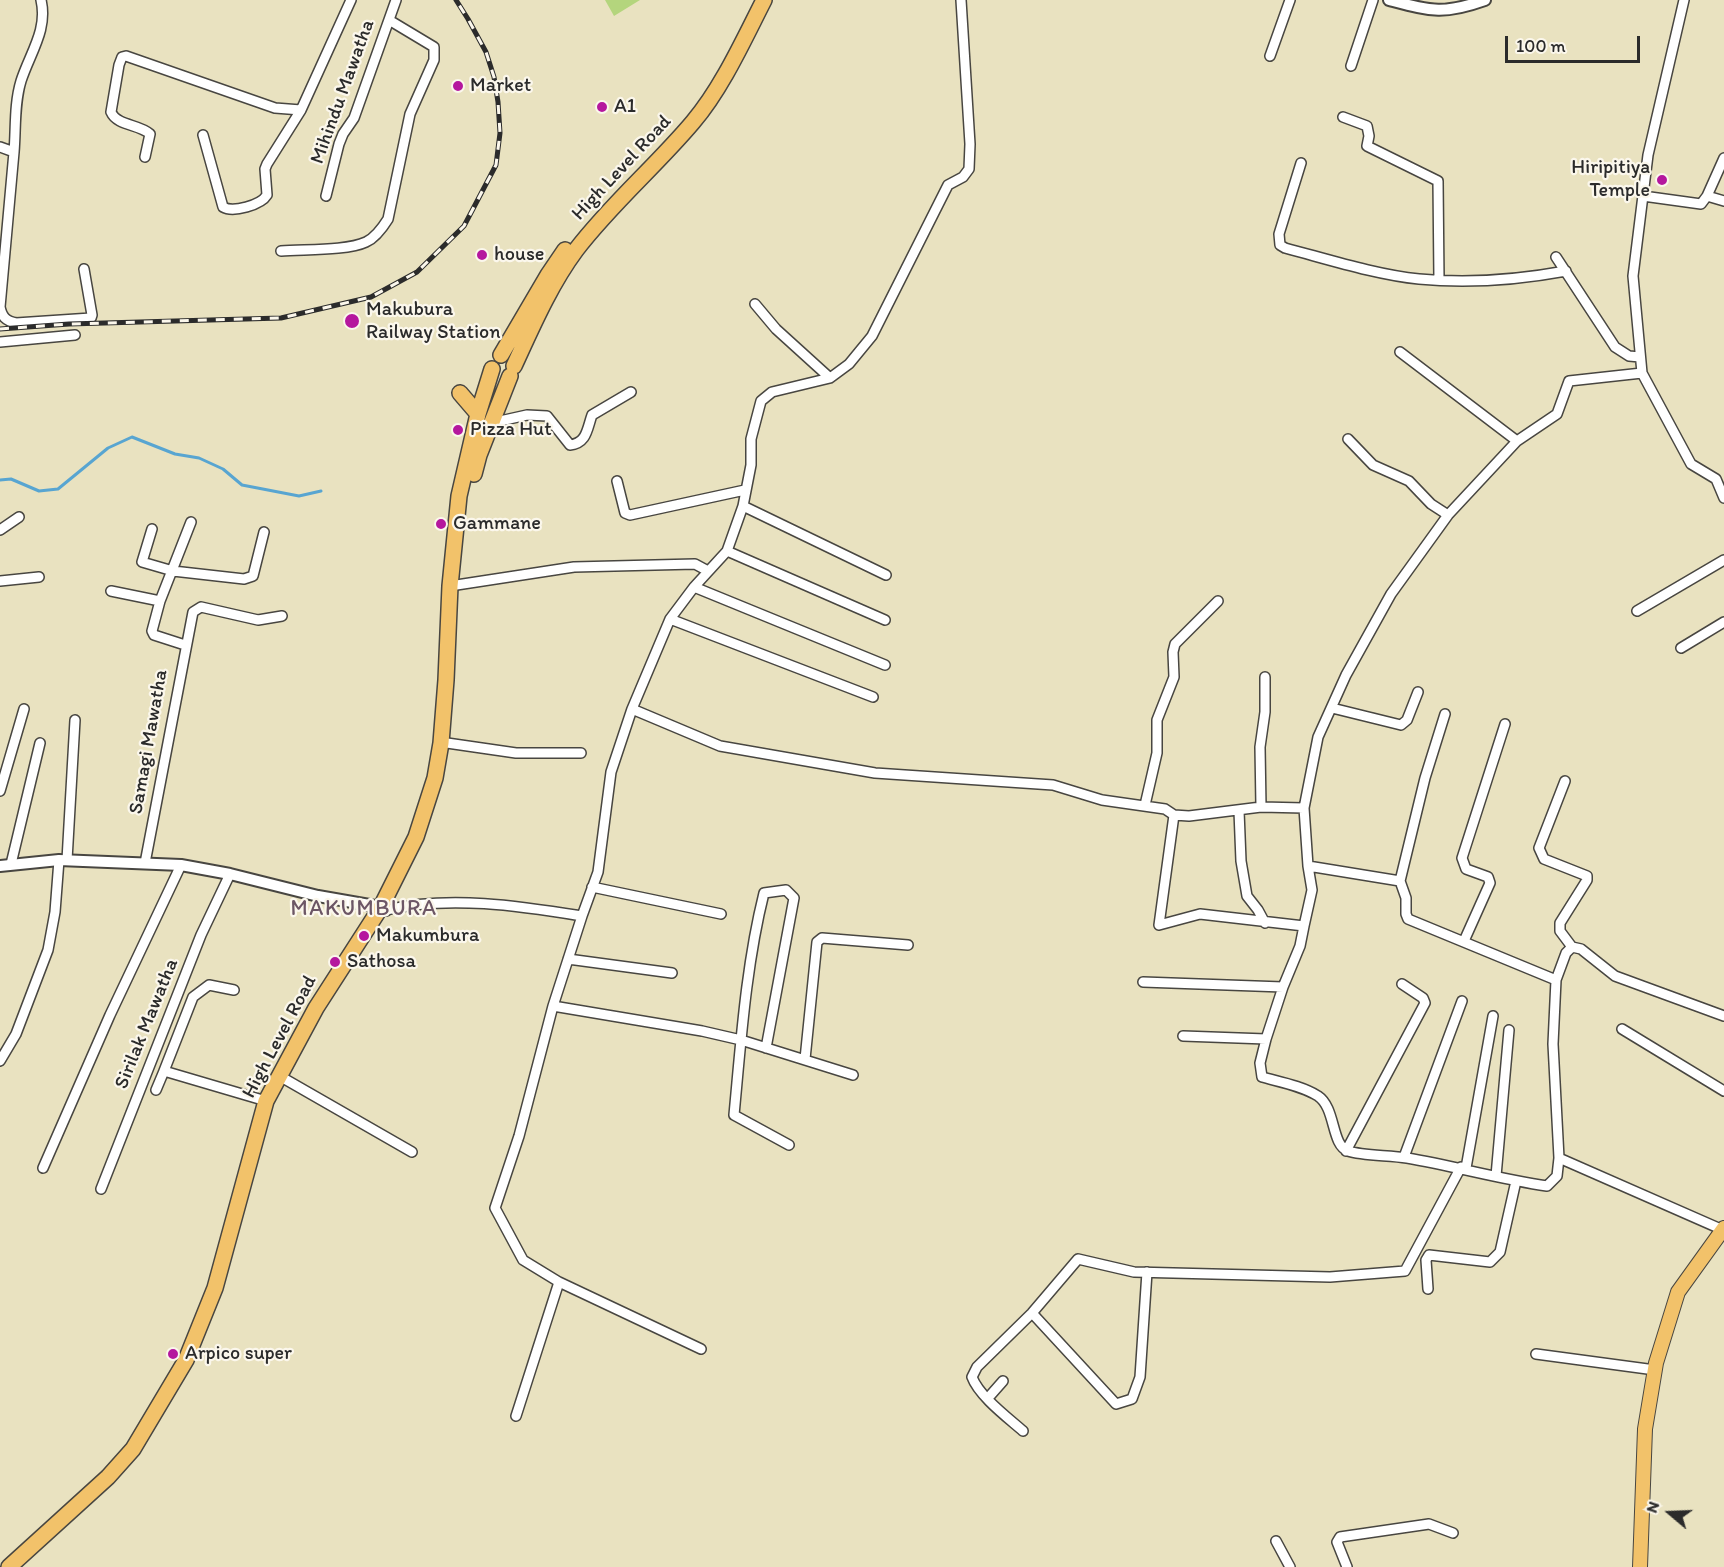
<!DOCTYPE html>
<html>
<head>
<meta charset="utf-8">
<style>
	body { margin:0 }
	#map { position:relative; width:1724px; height:1567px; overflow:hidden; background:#e9e2c0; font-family:Itim,sans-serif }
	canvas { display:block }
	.north { position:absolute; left:1640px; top:1483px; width:60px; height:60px; -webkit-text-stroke:4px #fbf7ec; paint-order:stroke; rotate:289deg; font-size:16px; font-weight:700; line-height:24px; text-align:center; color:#2b2b2b }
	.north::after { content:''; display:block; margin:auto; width:21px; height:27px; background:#2b2b2b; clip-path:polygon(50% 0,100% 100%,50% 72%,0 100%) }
	.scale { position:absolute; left:1505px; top:36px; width:135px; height:27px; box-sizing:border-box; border:3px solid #2b2b2b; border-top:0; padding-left:8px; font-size:18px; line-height:21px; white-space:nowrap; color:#2b2b2b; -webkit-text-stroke:4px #fbf7ec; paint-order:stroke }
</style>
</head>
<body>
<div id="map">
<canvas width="1724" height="1567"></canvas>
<div class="north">N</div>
<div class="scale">100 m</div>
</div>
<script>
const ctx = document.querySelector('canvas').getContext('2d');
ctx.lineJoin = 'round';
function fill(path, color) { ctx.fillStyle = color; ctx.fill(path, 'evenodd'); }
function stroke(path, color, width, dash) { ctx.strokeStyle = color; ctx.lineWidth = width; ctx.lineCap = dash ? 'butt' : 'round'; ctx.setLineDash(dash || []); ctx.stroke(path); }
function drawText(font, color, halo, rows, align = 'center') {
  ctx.font = font + ' Itim,sans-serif'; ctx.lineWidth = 4.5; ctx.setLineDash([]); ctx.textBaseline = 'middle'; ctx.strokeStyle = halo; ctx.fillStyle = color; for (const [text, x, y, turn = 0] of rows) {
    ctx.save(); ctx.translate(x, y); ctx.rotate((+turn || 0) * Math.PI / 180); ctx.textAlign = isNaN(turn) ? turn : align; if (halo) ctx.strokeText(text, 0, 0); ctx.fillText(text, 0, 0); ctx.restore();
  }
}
const green = new Path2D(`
	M605 0H640L614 16Z`);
const stream = new Path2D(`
	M0 480 11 479 39 491 58 489 108 448 132 437 175 454 199 458 223 469 242 485 299 496 321 491`);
const minor = new Path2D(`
	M1684 0 1648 155 1633 276 1642 373 1691 464 1716 479 1724 498
	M1270 56 1290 0
	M1351 66 1373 0
	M1343 117 1367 126 1369 136 1367 146 1438 181 1439 280
	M203 135 223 207C233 213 261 205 267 195L265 169 267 164 301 110
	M0 147 14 152C16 129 14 104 21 81 30 53 48 30 41 0
	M14 152 0 307C2 317 6 321 16 323L91 318 92 315 84 269
	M145 157 150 134C139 124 117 126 111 112L119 65 122 57 126 56 275 108 301 110 351 0
	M1301 163 1279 234 1280 245 1285 248C1327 259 1377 275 1419 279 1469 284 1517 280 1566 271
	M326 196 339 144 343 134 354 118 396 0
	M1643 196 1701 204 1707 196 1724 158
	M1707 196 1724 201
	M281 251C303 249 347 251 366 242 375 238 383 227 388 219L410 114 434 60V47L389 20
	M1556 257 1615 347 1629 356 1640 357
	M755 304 776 329 830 378
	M0 342 75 335
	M1400 352 1517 441
	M491 423 527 415 547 416 570 445C587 443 587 429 592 415L631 392
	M1348 439 1373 465 1409 481 1431 504 1448 515
	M617 481 625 513 630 515 745 490
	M743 506 886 575
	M152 529 142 562 173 571 244 579 253 576 264 532
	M0 530 19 517
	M727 551 885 620
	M0 581 39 577
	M450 586 574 567 695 564 708 571
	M694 587 885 665
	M111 591 160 601
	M1637 611 1724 560
	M670 619 873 697
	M185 645 154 635 152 631 160 601 191 522
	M1681 648 1724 622
	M1332 708 1401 725 1407 720 1418 692
	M632 709 720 746 875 773 1053 785 1102 800 1165 809 1174 815 1189 816 1261 807 1304 808
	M447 743 516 753H581
	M1565 781 1539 848 1544 859 1587 876V880L1560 923V931L1572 947
	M0 791 24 709
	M1145 805 1157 753V720L1174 677 1173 652 1175 644 1218 601
	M1261 807 1260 747 1265 712V677
	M1239 811 1241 861 1247 896 1258 910 1265 923
	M1174 815 1159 925 1200 914 1304 926 1312 890 1308 866 1304 808 1318 737 1346 675 1391 594 1448 515 1517 441 1557 414 1569 381 1642 373
	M67 860 75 720
	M145 863 193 612 201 607 258 620 282 616
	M11 864 40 743
	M1308 866 1400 881 1425 778 1445 714
	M1400 881 1406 898V914L1408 919 1556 980
	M592 887 721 914
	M386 910C449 895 520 906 582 916L598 872 611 772 632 709 670 619 694 587 727 551 743 506 751 465V439L761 401 772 392 830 378 849 364 872 336 948 185 963 177 969 169 970 144 961 0
	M582 916 553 1006 702 1031 741 1040 853 1075
	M1304 926 1300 946 1283 987 1266 1039 1260 1063 1262 1077C1280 1082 1302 1086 1318 1096 1336 1108 1331 1145 1348 1151 1363 1156 1390 1155 1407 1158 1454 1166 1500 1179 1547 1186L1557 1176 1559 1158 1553 1044 1556 980 1566 953 1572 947 1581 949 1615 976 1724 1016
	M1464 941 1490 883 1488 877 1466 869 1462 858 1505 724
	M568 959 672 973
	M1143 982 1283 987
	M234 990 209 985 193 997 164 1071 266 1101
	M553 1006 519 1136 495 1208 523 1260 559 1282 701 1349
	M1622 1029 1724 1091
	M1183 1036 1266 1039
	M766 1048 794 898 786 890 764 893C746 965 741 1041 734 1115L789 1145
	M805 1059 817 942 822 938 908 945
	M0 1061 16 1034 48 950 55 912 59 860
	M283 1078 412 1152
	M156 1090 164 1071
	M1346 1151 1425 1003 1423 998 1402 984
	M1404 1157 1462 1001
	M1559 1158 1723 1230
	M43 1168 110 1015 181 865
	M1466 1168 1493 1016
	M1496 1176 1509 1030
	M101 1189 201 935 230 874
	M1428 1289 1426 1260 1429 1255 1490 1262 1500 1252 1516 1181
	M1032 1313 1116 1404 1132 1399 1140 1377 1147 1272
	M1536 1354 1655 1370
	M988 1398 1003 1381
	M516 1416 559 1282
	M1023 1431C1007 1417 979 1396 972 1377L977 1367 1032 1313 1078 1259 1134 1272 1330 1277 1405 1271 1461 1167
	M1276 1541 1290 1567
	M1347 1567 1337 1542 1340 1537 1429 1524 1453 1533`);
const tertiary = new Path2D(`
	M1389 0C1431 11 1443 15 1485 0
	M0 866 59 860 181 865 230 874 318 896 381 907 386 910`);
const primary = new Path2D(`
	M1640 1567 1645 1429 1656 1363 1678 1292 1724 1228`);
const trunk = new Path2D(`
	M501 355 548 275 565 250
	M514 366C532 327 550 285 576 250 611 204 656 166 693 122 722 88 744 39 764 0
	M460 393 478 414
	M474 474 479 455 510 376
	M9 1567 108 1477 133 1449 186 1360 215 1288 266 1101 316 1008 381 907 416 837 435 778 441 743 446 680 450 586 459 496 478 414 492 369`);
const rail = new Path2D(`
	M0 329 69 324 281 318 371 297 417 272 464 226 496 165 500 133 498 102 494 77 486 52 468 19 456 0`);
const markers = [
	[458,86,6,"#b5179e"],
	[602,107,6,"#b5179e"],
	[1662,180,6,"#b5179e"],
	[482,255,6,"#b5179e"],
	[352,321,8,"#b5179e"],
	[458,430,6,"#b5179e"],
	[441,524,6,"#b5179e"],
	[364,936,6,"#b5179e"],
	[335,962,6,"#b5179e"],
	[173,1354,6,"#b5179e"]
];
const poiNames = [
	["Market",470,86],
	["A1",614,107],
	["Hiripitiya",1650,168,"right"],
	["Temple",1650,191,"right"],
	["house",494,255],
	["Makubura",366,310],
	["Railway Station",366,333],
	["Pizza Hut",470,430],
	["Gammane",453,524],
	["Makumbura",376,936],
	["Sathosa",347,962],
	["Arpico super",185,1354]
];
const streetNames = [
	["Mihindu Mawatha",343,92,-70],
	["High Level Road",622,168,-47],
	["Samagi Mawatha",149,742,-80],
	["Sirilak Mawatha",147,1024,-68],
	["High Level Road",280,1037,-62]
];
const quarterNames = [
	["MAKUMBURA",364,909]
];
fill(green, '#b4d57d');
stroke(stream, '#58a5d1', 3);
stroke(minor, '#484641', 12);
stroke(tertiary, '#484641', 14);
stroke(primary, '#484641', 16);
stroke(trunk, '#484641', 18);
stroke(minor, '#fff', 9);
stroke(tertiary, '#fff', 10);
stroke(primary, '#f2c26a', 14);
stroke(trunk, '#f2c26a', 15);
stroke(rail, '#2b2b2b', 5);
stroke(rail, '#fbf7ec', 3, [9]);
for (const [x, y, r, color] of markers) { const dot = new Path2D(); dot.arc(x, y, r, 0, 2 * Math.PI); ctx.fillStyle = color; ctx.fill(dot); stroke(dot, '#fbf7ec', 2); }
drawText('20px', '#2b2b2b', '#fbf7ec', poiNames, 'left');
drawText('20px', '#2b2b2b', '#fbf7ec', streetNames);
ctx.letterSpacing = '1.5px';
drawText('22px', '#6c5665', '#fbf7ec', quarterNames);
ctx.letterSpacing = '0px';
</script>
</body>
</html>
